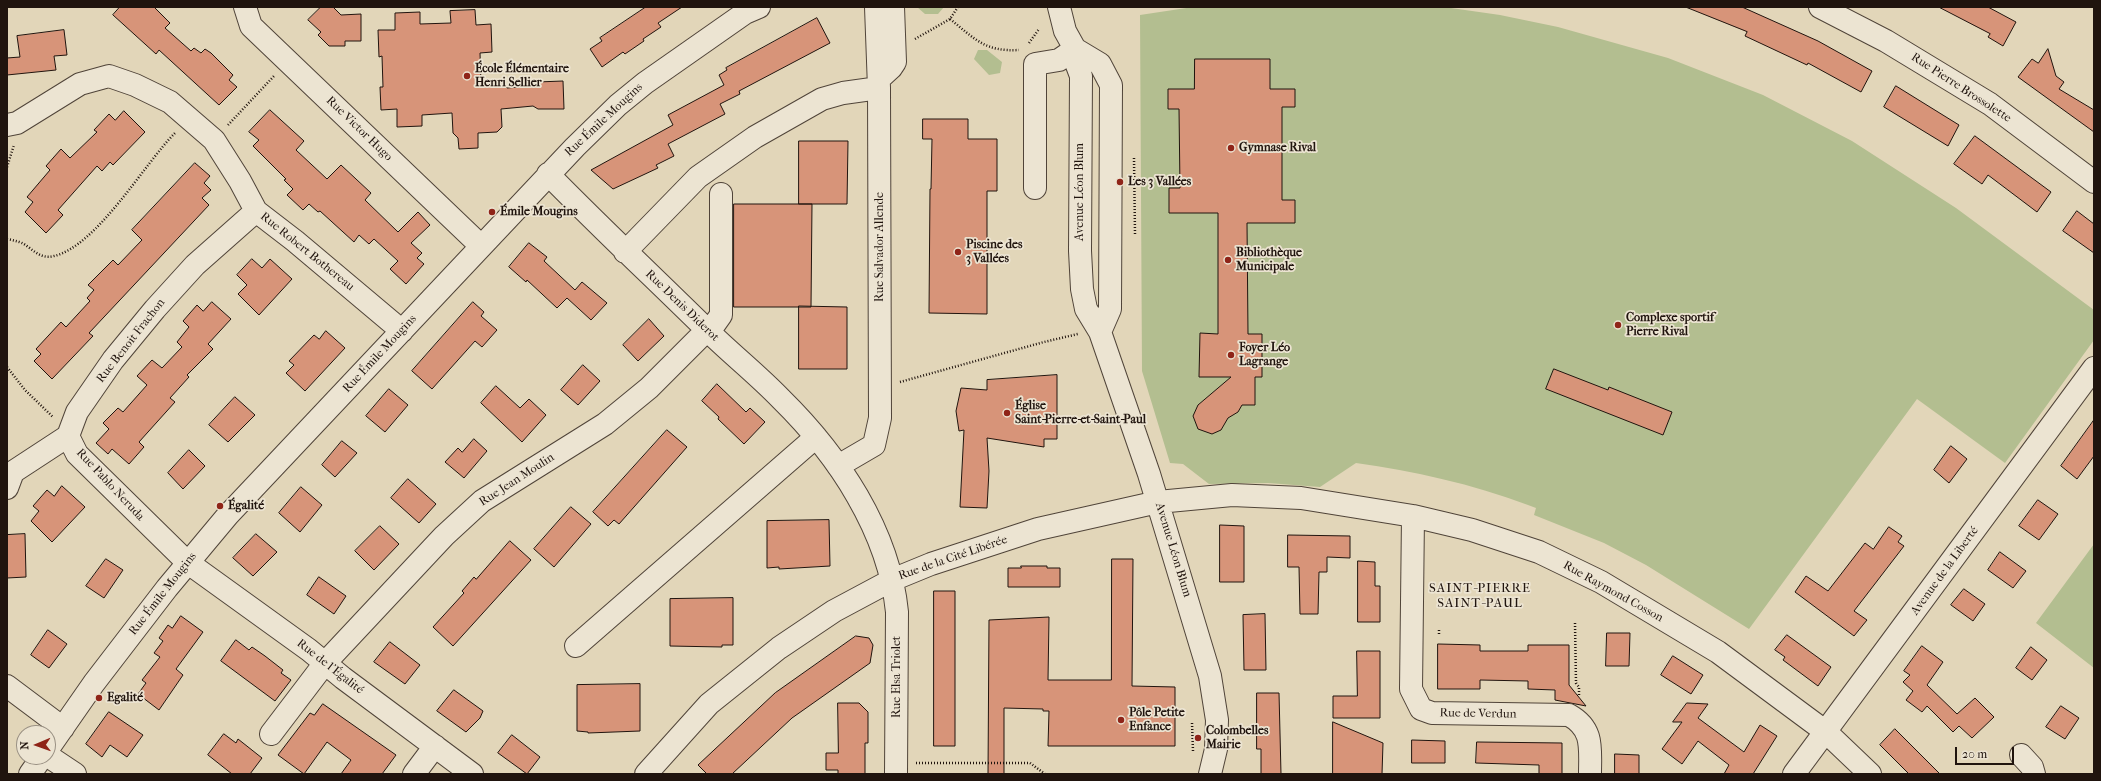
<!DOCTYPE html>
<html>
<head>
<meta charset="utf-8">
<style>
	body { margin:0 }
	#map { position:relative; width:2101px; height:781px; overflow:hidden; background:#e2d6b9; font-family:"IM FELL French Canon",serif }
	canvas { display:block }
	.frame { position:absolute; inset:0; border:8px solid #20140e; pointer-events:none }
	.north { position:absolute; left:16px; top:725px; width:40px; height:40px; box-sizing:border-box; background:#ece4d2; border:1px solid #9a9184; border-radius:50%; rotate:268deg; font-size:11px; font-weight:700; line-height:16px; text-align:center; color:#20140e }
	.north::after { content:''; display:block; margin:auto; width:14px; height:18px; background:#8f2418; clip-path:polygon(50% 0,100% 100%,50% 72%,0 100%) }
	.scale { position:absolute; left:1955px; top:747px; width:59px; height:18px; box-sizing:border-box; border:2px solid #20140e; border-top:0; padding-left:5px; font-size:12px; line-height:14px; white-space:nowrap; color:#20140e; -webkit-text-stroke:3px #ece4d2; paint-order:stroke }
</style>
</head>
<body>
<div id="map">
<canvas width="2101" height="781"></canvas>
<div class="frame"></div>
<div class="north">N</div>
<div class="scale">20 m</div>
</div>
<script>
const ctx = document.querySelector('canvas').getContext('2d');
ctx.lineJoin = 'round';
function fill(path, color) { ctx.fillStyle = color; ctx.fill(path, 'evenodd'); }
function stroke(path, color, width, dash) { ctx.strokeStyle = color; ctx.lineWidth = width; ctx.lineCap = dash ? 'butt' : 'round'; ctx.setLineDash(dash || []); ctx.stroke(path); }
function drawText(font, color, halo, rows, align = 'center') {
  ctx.font = font + ' "IM FELL French Canon",serif'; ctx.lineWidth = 3.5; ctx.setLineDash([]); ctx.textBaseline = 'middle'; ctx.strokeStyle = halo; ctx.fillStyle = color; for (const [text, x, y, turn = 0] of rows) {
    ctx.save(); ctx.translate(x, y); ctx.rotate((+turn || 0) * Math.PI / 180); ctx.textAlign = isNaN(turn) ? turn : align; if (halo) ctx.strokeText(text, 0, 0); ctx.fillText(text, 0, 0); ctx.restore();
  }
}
const green = new Path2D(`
	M917 7H944L938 14H925Z
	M1193 7H1444L1500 15 1558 27 1668 58 1763 95 1852 141 1956 208 2094 310V340L2005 463 1917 399 1749 629 1646 565 1604 543 1534 515 1536 508 1528 505C1472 484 1414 471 1356 463L1320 487 1268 483 1209 484 1183 464 1170 463 1142 371 1140 15Z
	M978 50H987L1002 62 1000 73 989 75 974 59Z
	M2094 544V668L2036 623Z`);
const building = new Path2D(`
	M120 7H154L170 23 165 28 191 51 194 48 201 53 205 49 211 53 233 75 229 80 237 87 219 105 159 50 156 54 113 15Z
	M321 7H333L341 15 361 14V41H345V46H329L318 35 321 32 308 20Z
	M646 7H682L658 23 661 27 643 39 644 41 625 54 623 52 602 67 590 49 602 41 600 38Z
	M1686 7H1742L1818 41 1872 71 1861 92 1808 63 1807 65 1745 36 1747 32Z
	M1939 7H1988L2016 22 2003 46 1988 37 1990 34Z
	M475 10 476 25 491 24 492 52 480 53 481 83H502L507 88 532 86 537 82 563 81 564 109H538L533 106 501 109 502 127 497 132 478 133V148L459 149 458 138 453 133 452 113 422 115V126L397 127V109L381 110 380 87H383L382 56 379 57 378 30H395V13L420 12V24L451 23 450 11Z
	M817 18 830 43 739 91 740 94 720 104 725 114 668 144 674 156 656 165 658 168 613 189 591 170 673 125 668 115 724 85 719 75 727 70 726 68Z
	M64 30 67 55 54 56 56 70 7 75V58L20 57 17 36Z
	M2048 49 2056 76 2064 82 2059 89 2094 110V132L2018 77 2032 59 2038 63Z
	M1195 59H1270V89H1295V107H1282V200H1295V223H1247L1248 334H1262V377H1255V405H1242L1238 412 1228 418 1221 430 1212 434 1198 429 1193 416 1198 405 1231 377H1199L1200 333 1218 334V213H1169V188H1180L1179 109H1168V89H1194Z
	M1896 86 1959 125 1948 146 1884 107Z
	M270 110 304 141 296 150 327 179 341 165 371 193 365 200 398 232 418 212 430 225 411 243 422 253 417 258 424 264 406 284 390 269 398 261 374 239 369 244 359 235 354 242 320 211 318 212 309 204 303 210 287 195 293 189 284 180 286 179 253 146 259 140 249 132Z
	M124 111 145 132 113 165 110 162 102 171 97 166 58 210 63 215 46 233 25 212 33 202 27 197 50 170 46 166 61 149 70 158 97 132 94 130 109 114 115 120Z
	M923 119H968V139H997V191H987V314L929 313 930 189H931L932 139H923Z
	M1975 136 2051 192 2037 212 1988 175 1982 184 1954 164Z
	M799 141H848L847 204H799Z
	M195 163 210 176 204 183 211 190 202 198 209 205 89 333 93 336 52 379 34 361 41 354 36 349 61 322 66 327 90 301 87 298 94 290 88 285 113 260 118 265 142 240 132 230Z
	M734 204H812L811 307H734Z
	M2077 211 2094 224V253L2063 231Z
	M529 243 547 257 544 261 575 290 582 282 607 303 591 320 567 298 557 308 527 280 526 282 509 267Z
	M252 259 262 268 270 259 292 279 259 315 238 294 247 285 237 275Z
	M212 302 231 319 208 344 213 349 187 375 189 377 170 398 175 402 139 442 144 447 129 464 112 449 108 454 96 443 109 429 103 423 118 408 123 412 147 385 137 376 152 360 162 368 182 347 177 342 189 327 183 321 197 305 203 311Z
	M473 302 484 312 481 316 497 330 482 347 475 341 432 389 412 371Z
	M799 306 847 307V369H799Z
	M649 319 664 336 638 361 623 345Z
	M326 331 345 348 305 391 286 373 294 365 289 361 314 335 319 339Z
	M583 365 600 381 578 405 561 390Z
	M1554 369 1608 390 1609 387 1672 412 1663 435 1546 389Z
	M1057 375V439H1044V447L987 438 989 471 987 508 960 507 964 430 959 431 956 411 961 388 987 390V380Z
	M717 384 746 412 750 408 765 422 744 444 718 419 719 417 702 401Z
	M496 386 520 408 529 399 546 415 522 442 481 403Z
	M389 389 408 405 385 432 366 416Z
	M235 397 255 415 228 442 209 425Z
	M2094 420V456L2077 479 2061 466Z
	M667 430 687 447 619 524 614 520 608 526 593 512Z
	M474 439 487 451 464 478 445 462 458 448 462 452Z
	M342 441 357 453 335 477 322 465Z
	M1951 446 1967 459 1949 483 1934 470Z
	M189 450 205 466 183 489 168 473Z
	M408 479 436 504 419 523 391 498Z
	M62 486 85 507 52 542 31 521 39 511 33 506 47 490 54 496Z
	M301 487 322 505 300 532 279 513Z
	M2038 500 2058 514 2039 540 2019 526Z
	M571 507 591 524 554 567 534 549Z
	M829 520 830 566 779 569V567L767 568V521Z
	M1220 525 1244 526V582H1220Z
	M380 526 399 544 374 570 355 551Z
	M1889 527 1902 536 1898 542 1904 546 1854 611 1867 620 1854 636 1795 592 1806 576 1828 591 1865 543 1873 549Z
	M25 534 26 577 7 578V535Z
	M256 534 277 552 253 576 233 558Z
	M1288 535 1350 536V558L1327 557V572H1319L1318 614H1300L1299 567H1288Z
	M510 541 531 560 453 646 433 627 464 593 462 591 474 577 476 579Z
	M2000 552 2026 571 2013 588 1988 570Z
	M106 559 123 570 104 598 86 586Z
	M1112 559H1133L1132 686 1175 687V746H1048L1049 711H1043V709L1004 708V774H988L989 620 1049 617 1048 680H1111Z
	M1358 561 1375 562V586H1380V622H1358Z
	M1021 566H1047V568H1060V587H1008V568H1021Z
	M319 577 346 596 334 614 307 595Z
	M1964 589 1985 604 1973 621 1951 605Z
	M934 591H955V746H934Z
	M733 598V645H722V647L670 646V599Z
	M1265 614 1266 670H1244L1243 615Z
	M181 616 203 632 176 669 183 675 159 710 138 694 146 683 142 680 160 657 154 653 163 641 159 638 168 625 172 628Z
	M48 630 67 644 49 668 31 655Z
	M1607 633H1630L1629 666H1606Z
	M1787 635 1831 667 1818 686 1783 660 1785 657 1775 650Z
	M856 636 869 638 873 645 870 663 792 718 732 774H707L698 765 775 693Z
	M236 640 249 650 252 647 265 656 283 670 281 673 291 680 275 701 221 661Z
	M390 642 420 665 405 684 374 662Z
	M1438 644 1480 645V651H1528V645H1569V685L1586 706 1555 700V690L1528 689V681L1480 680V689H1438Z
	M1922 646 1943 662 1927 685 1957 714 1975 698 1994 717 1972 738 1959 726 1953 732 1927 706 1922 712 1906 700 1913 691 1903 682 1910 675 1904 671Z
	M2031 647 2047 660 2032 680 2016 668Z
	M1357 651H1380V718H1333V696H1357Z
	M1673 656 1703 675 1691 694 1661 675Z
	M640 684V731L588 733V732L577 731V685Z
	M454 690 483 711 480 718 466 732 437 711Z
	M1257 693H1279L1281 774H1261V749H1257Z
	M838 703H859L868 712V743H865V774H838V770H826V753H838Z
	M1687 703 1708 704 1698 718 1744 752 1760 725 1777 736 1753 774H1724L1729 765 1698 741 1682 764 1662 749 1682 722H1673Z
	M323 704 396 755 382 774H341L351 760 327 742 304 774 278 755 310 713 314 715Z
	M2061 706 2079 718 2065 739 2046 727Z
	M109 712 143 735 127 757 110 745 102 757 86 744Z
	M1333 722 1383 743 1382 774H1333Z
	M1895 729 1940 774H1909L1880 745Z
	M224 734 236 743 238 739 262 758 250 774H232L208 755Z
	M512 735 540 757 527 774 498 753Z
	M1412 740 1445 741V763H1412Z
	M1477 742 1562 743V774H1539V765L1476 763Z
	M1615 754 1639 755V774H1615Z`);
const path = new Path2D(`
	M950 19C975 39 985 52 1019 50
	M915 39 950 19 958 7
	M1029 43 1039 29
	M228 125 274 76
	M1134 158 1135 234
	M7 167 14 145
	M7 239C12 240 17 241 22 243 32 248 40 260 54 256 97 246 144 164 175 133
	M7 367 25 390 53 417
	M900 382 1044 342 1078 334
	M1575 623 1576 683 1579 687V697
	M1439 630V636
	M1192 723 1193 751
	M916 763H1030L1045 774`);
const minor = new Path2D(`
	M245 7 251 26 481 246
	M1059 7 1065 31 1075 49 1100 64 1111 85 1110 309 1100 332
	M1820 7 1886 41 1990 104 2094 182
	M1075 49V60L1081 76 1080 251 1082 289 1086 309 1100 332 1149 474 1210 676 1217 720 1216 749 1210 774
	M879 79 891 68 895 62 893 7
	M7 125 17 123 80 84 109 76 135 85 170 102 214 140 240 181 256 211 295 241 402 331
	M548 174C600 227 653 277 706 329 730 353 757 374 781 399 838 455 889 531 897 612L896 774
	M1035 188V64L1059 60 1075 49
	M625 252 698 177 755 137 822 99 843 93 879 88
	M709 332 721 315V194
	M68 436 77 454 187 562 309 650 343 678 472 774
	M838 466 874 445 880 418 879 88 876 7
	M7 488 13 472 68 436 77 412 113 360 155 309 195 265 256 211
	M1413 516 1411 689 1421 709 1432 713 1569 715C1594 729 1590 748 1590 774
	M576 646 816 437
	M7 686 63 728
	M271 734 325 663 444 536 482 501 605 424 649 388 707 330
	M48 749 94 683 167 588 228 515 575 147 618 105 645 83 745 13 759 7
	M2021 755 2032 767 2034 774
	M48 756 75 774
	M30 774 42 757
	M414 774 435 746
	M646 774 709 704 779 648 834 611 892 580 931 564 1038 529 1158 502 1232 495 1301 498 1413 516 1472 530 1539 552 1601 582 1718 652 1826 732 1870 774
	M1794 774 2094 368`);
const markers = [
	[467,76,4,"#8f2418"],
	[1231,148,4,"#8f2418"],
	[1120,182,4,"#8f2418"],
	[492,212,4,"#8f2418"],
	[958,252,4,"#8f2418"],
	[1228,260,4,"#8f2418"],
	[1618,325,4,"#8f2418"],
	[1231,355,4,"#8f2418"],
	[1007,413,4,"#8f2418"],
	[220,506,4,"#8f2418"],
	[99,698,4,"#8f2418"],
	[1121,720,4,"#8f2418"],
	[1198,738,4,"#8f2418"]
];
const poiNames = [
	["École Élémentaire",475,69],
	["Henri Sellier",475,83],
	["Gymnase Rival",1239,148],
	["Les 3 Vallées",1128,182],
	["Émile Mougins",500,212],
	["Piscine des",966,245],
	["3 Vallées",966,259],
	["Bibliothèque",1236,253],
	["Municipale",1236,267],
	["Complexe sportif",1626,318],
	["Pierre Rival",1626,332],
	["Foyer Léo",1239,348],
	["Lagrange",1239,362],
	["Église",1015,406],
	["Saint-Pierre-et-Saint-Paul",1015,420],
	["Égalité",228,506],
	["Egalité",107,698],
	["Pôle Petite",1129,713],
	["Enfance",1129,727],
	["Colombelles",1206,731],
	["Mairie",1206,745]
];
const streetNames = [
	["Rue Pierre Brossolette",1961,88,33],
	["Rue Émile Mougins",604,120,-43],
	["Rue Victor Hugo",359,129,44],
	["Avenue Léon Blum",1080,192,-90],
	["Rue Salvador Allende",880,247,-90],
	["Rue Robert Bothereau",307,252,39],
	["Rue Denis Diderot",682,306,44],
	["Rue Benoit Frachon",131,341,-52],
	["Rue Émile Mougins",380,354,-47],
	["Rue Jean Moulin",517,480,-33],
	["Rue Pablo Neruda",110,485,47],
	["Avenue Léon Blum",1173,550,73],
	["Rue de la Cité Libérée",953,558,-19],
	["Avenue de la Liberté",1945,571,-54],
	["Rue Raymond Cosson",1613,592,29],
	["Rue Émile Mougins",163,594,-52],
	["Rue de l'Égalité",330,667,38],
	["Rue Elsa Triolet",897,677,-90],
	["Rue de Verdun",1478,714,1]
];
const neighbourhoodNames = [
	["SAINT-PIERRE",1480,589],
	["SAINT-PAUL",1480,604]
];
fill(green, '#b3be90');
fill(building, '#d79479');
stroke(building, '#20140e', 1);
stroke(minor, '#504439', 24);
stroke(path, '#20140e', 2.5, [1, 2]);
stroke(minor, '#ece4d2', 22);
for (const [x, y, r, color] of markers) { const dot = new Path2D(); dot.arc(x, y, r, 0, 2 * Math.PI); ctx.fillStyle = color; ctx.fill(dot); stroke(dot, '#ece4d2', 1.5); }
drawText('bold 12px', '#20140e', '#ece4d2', poiNames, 'left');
drawText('12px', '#20140e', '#ece4d2', streetNames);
ctx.letterSpacing = '1px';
drawText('13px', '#20140e', '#ece4d2', neighbourhoodNames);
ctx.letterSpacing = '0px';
</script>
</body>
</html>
